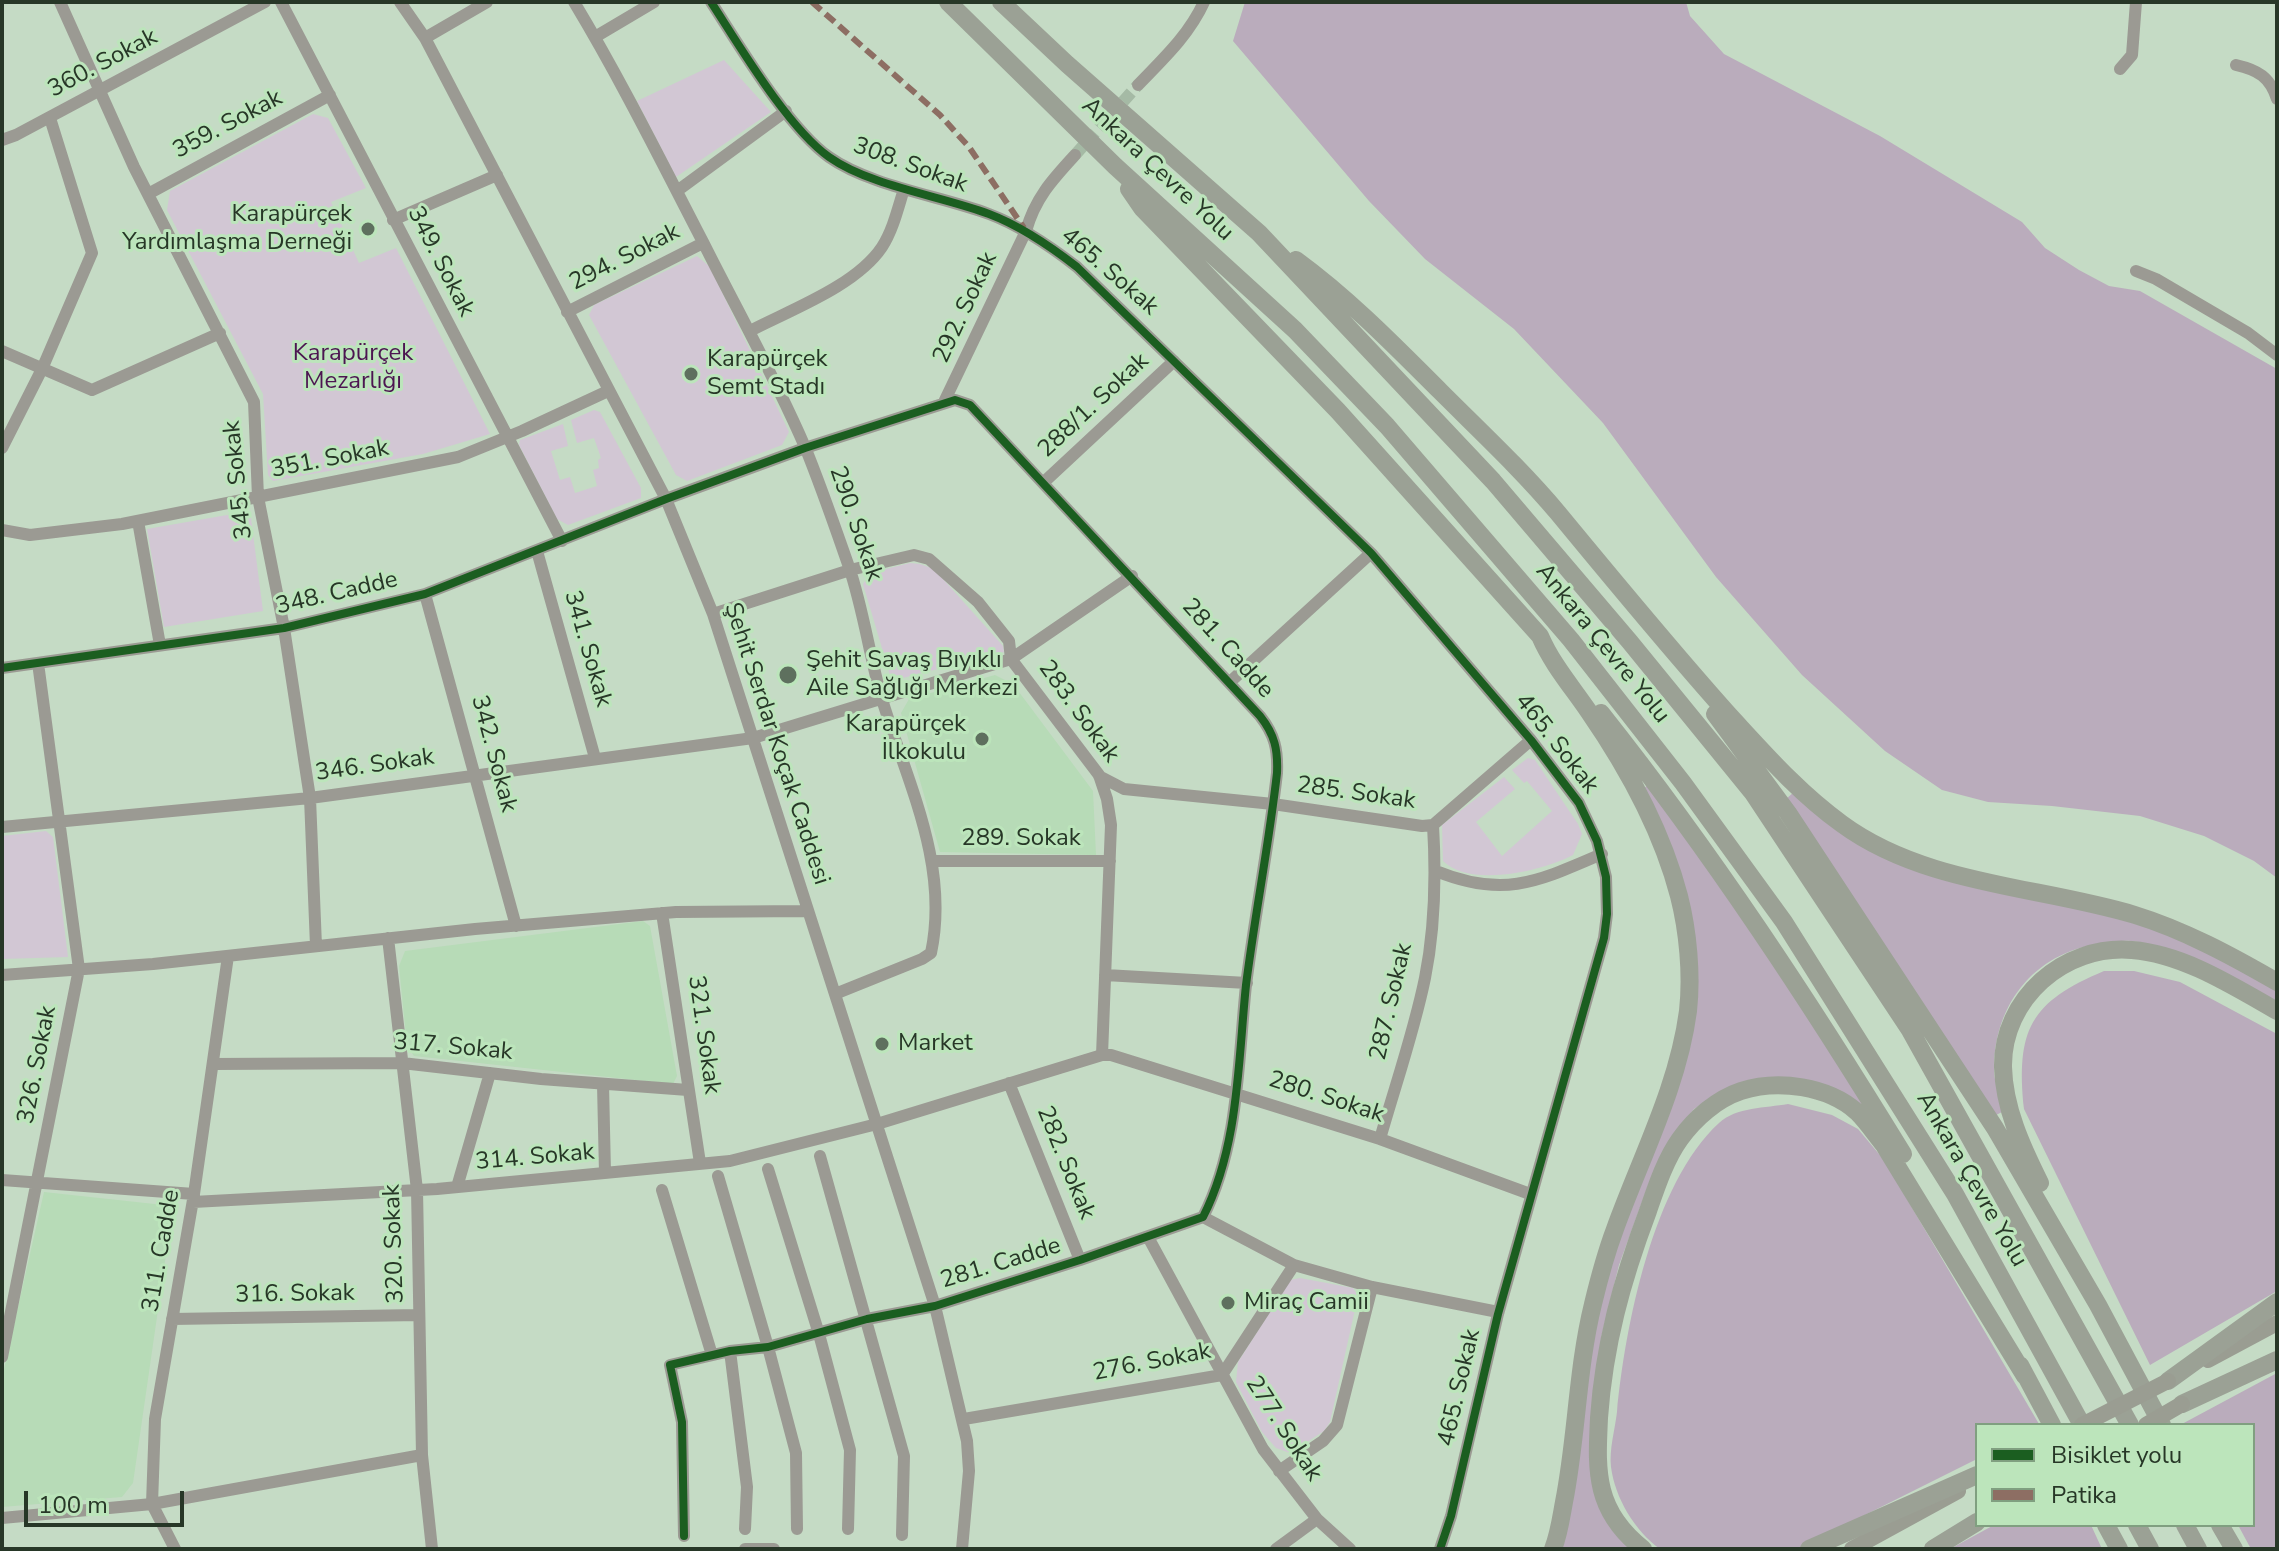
<!DOCTYPE html>
<html>
<head>
<meta charset="utf-8">
<style>
	body { margin:0 }
	#map { position:relative; width:2279px; height:1551px; overflow:hidden; background:#c5dbc5; font-family:"Nunito Sans",sans-serif }
	canvas { display:block }
	.frame { position:absolute; inset:0; border:4px solid #273727; pointer-events:none }
	.legend { position:absolute; left:1975px; top:1423px; width:280px; height:104px; box-sizing:border-box; background:#bce5bb; border:2px solid #809f80; margin:0; padding:10px 14px; list-style:none; font-size:24px; color:#273727 }
	.legend li { display:flex; align-items:center; gap:16px; height:40px }
	.legend b { width:40px; border:2px solid #809f80 }
	.scale { position:absolute; left:24px; top:1491px; width:160px; height:36px; box-sizing:border-box; border:4px solid #273727; border-top:0; padding-left:10px; font-size:24px; line-height:28px; white-space:nowrap; color:#273727; -webkit-text-stroke:6px #bce5bb; paint-order:stroke }
</style>
</head>
<body>
<div id="map">
<canvas width="2279" height="1551"></canvas>
<div class="frame"></div>
<ul class="legend">
<li><b style="height:10px;background:#1b5e20"></b>Bisiklet yolu</li>
<li><b style="height:10px;background:#8d6e63"></b>Patika</li>
</ul>
<div class="scale">100 m</div>
</div>
<script>
const ctx = document.querySelector('canvas').getContext('2d');
ctx.lineJoin = 'round';
function fill(path, color) { ctx.fillStyle = color; ctx.fill(path, 'evenodd'); }
function stroke(path, color, width, dash) { ctx.strokeStyle = color; ctx.lineWidth = width; ctx.lineCap = dash ? 'butt' : 'round'; ctx.setLineDash(dash || []); ctx.stroke(path); }
function drawText(font, color, halo, rows, align = 'center') {
  ctx.font = font + ' "Nunito Sans",sans-serif'; ctx.lineWidth = 6; ctx.setLineDash([]); ctx.textBaseline = 'middle'; ctx.strokeStyle = halo; ctx.fillStyle = color; for (const [text, x, y, turn = 0] of rows) {
    ctx.save(); ctx.translate(x, y); ctx.rotate((+turn || 0) * Math.PI / 180); ctx.textAlign = isNaN(turn) ? turn : align; if (halo) ctx.strokeText(text, 0, 0); ctx.fillText(text, 0, 0); ctx.restore();
  }
}
const built = new Path2D(`
	M995 675 1013 684 1093 791 1096 855 940 852 901 713 909 699Z
	M643 921 650 926 677 1076 673 1084 414 1056 407 1046 399 966 405 951Z
	M44 1192 173 1206 133 1483 122 1497 2 1507V1378Z`);
const green = new Path2D(`
	M724 60 771 112 676 177 637 101Z
	M313 114 328 118 366 188 331 202 359 263 396 248 490 434 423 454 273 481 268 475 263 394 167 210 170 191Z
	M697 256 710 267 789 432 782 445 687 481 676 475 589 315 594 305Z
	M594 410 600 412 641 488V498L568 525 557 519 519 445 520 440 563 424 568 446 551 451 560 480 570 477 575 493 597 486 593 470 599 468 598 460 601 458 594 438 577 443 571 420Z
	M250 511 263 611 164 627 147 529Z
	M910 563 920 564 934 569 1003 646 1004 652 895 680 890 675 863 584 870 573Z
	M1528 758 1535 760 1578 824 1582 834 1573 855C1543 871 1470 888 1443 861L1442 825 1504 777 1515 789 1476 822 1502 856 1552 811 1527 781 1524 783 1512 770Z
	M46 831 53 837 68 957 2 959V836Z
	M1300 1278 1353 1288 1358 1296 1330 1422 1324 1431 1290 1453 1276 1448 1262 1432 1236 1382 1238 1362 1290 1280Z`);
const forest = new Path2D(`
	M1245 2H1686L1690 16 1724 54 1880 136 2022 222 2045 248 2079 270 2109 286 2140 291 2277 369V878L2254 861 2204 836 2140 816 2052 806 1988 802 1942 790 1885 751 1802 675 1716 577 1603 423 1514 329 1425 259 1369 201 1233 41Z
	M1652 782 1872 1106 1864 1111 1845 1094 1719 1092 1694 1109 1677 1130 1650 1180 1619 1265 1601 1338 1592 1459 1636 1549H1558L1598 1294 1676 1082 1692 972 1644 788Z
	M1795 791 1854 837 2036 895 2164 932 2277 984V1001C2233 980 2179 946 2131 941 2123 940 2115 942 2107 943 2038 949 1994 1001 1994 1070 1994 1083 2001 1098 2004 1111L1992 1117 1785 800Z
	M2104 971H2134L2180 982 2277 1034V1291L2150 1365 2024 1109C2016 1030 2030 1002 2104 971Z
	M1788 1104 1832 1115 1858 1129 1884 1160 2039 1424 1977 1425V1459L1797 1549H1660C1635 1531 1615 1498 1611 1467 1609 1450 1615 1429 1617 1412 1625 1327 1653 1183 1719 1123 1736 1107 1766 1108 1788 1104Z
	M2277 1373V1549H2251L2238 1525H2253V1425H2180Z
	M1994 1525H2091L2102 1549H1950Z`);
const minorTunnel = new Path2D(`
	M1075 155 1138 85`);
const minor = new Path2D(`
	M60 2 134 167 254 402 258 497 284 628 310 798 316 946
	M281 2 562 541
	M400 2 425 38 666 499 713 614 935 1306 967 1441 969 1471 962 1549
	M574 2C621 80 661 161 703 242 737 310 775 377 805 447 821 486 835 527 849 567 863 608 869 653 881 696 906 780 950 863 931 953L922 959 835 994
	M711 2C739 45 788 128 829 157 870 186 941 196 989 214 1021 226 1050 246 1077 267L1371 553 1531 740 1579 803 1597 841 1606 877 1607 914 1604 938 1498 1314 1451 1516 1440 1549
	M595 37 654 2
	M425 38 487 2
	M2236 65C2258 70 2270 77 2277 99
	M2120 69 2132 55 2136 2
	M1138 85C1163 59 1189 35 1204 2
	M2 140 16 135 265 2
	M677 191 786 111
	M148 194 330 95
	M393 220 497 175
	M2136 271 2156 279 2248 333 2277 355
	M567 312 703 243
	M750 331C790 310 856 286 882 247 893 230 898 208 904 189
	M2 351 92 390 220 333
	M944 402 1026 231C1035 198 1053 179 1075 155
	M2 448 42 369 92 253 50 118
	M1043 483 1174 361
	M138 521 160 645
	M2 530 30 535 122 524 458 457 522 431 608 391
	M537 551 595 758
	M425 594 516 926
	M713 614 850 570 914 555 929 559 978 602 1009 641 1011 659 1099 775 1107 799 1111 825 1102 1055
	M2 668 284 628 425 594 666 499 805 448 955 400 970 405 1260 716C1275 735 1278 750 1277 773 1269 844 1255 914 1246 985 1238 1062 1239 1146 1203 1217L1080 1260 935 1306 867 1319 768 1347 730 1351 670 1365 682 1422 684 1536
	M1230 682 1371 553
	M1099 776 1124 789 1273 804 1422 826 1433 825 1531 740
	M2 827 310 798 753 738 1011 659 1132 576
	M933 861H1110
	M1436 871C1504 899 1539 881 1602 854
	M662 913 700 1163
	M388 938 417 1190 422 1455 432 1549
	M2 975 153 964 475 929 676 912 806 911
	M1105 975 1247 983
	M213 1064 402 1063 541 1079 688 1090
	M1009 1083 1080 1260
	M603 1084 605 1173
	M1380 1139C1395 1086 1414 1032 1425 978 1435 928 1436 875 1433 825
	M820 1156 904 1456 902 1535
	M768 1169 819 1334 850 1450 848 1529
	M718 1176 768 1347 796 1453 797 1529
	M2 1180 194 1194
	M457 1187 490 1073
	M662 1190 712 1355
	M193 1202 437 1189 730 1161 877 1124 1102 1055H1111L1380 1139 1530 1194
	M1203 1217 1294 1265 1372 1287 1498 1312
	M1148 1237 1263 1449 1317 1519 1350 1549
	M172 1319 419 1315
	M730 1351 747 1487 745 1529
	M2 1357 79 969 38 663
	M964 1419 1222 1375 1294 1265
	M1279 1471 1323 1441 1337 1425 1372 1287
	M2 1518 152 1504 422 1455
	M175 1549 152 1504 155 1419 194 1194 228 956
	M745 1549H774
	M1276 1549 1317 1519`);
const major = new Path2D(`
	M2208 1360 2277 1323
	M1852 1549 1958 1491`);
const highway = new Path2D(`
	M948 2 1115 166 1295 330 1387 426 1571 640 1683 783 1784 922 1955 1194 2082 1425
	M1001 2 1067 64 1259 233 1493 481 1630 642 1753 793 1910 1030 2130 1425
	M1129 189 1142 208 1338 411 1540 636C1552 664 1572 687 1589 712 1627 767 1662 831 1679 896 1688 931 1692 975 1688 1011 1678 1087 1641 1157 1615 1229 1606 1253 1599 1279 1593 1304 1577 1369 1577 1436 1564 1502 1561 1518 1559 1534 1553 1549
	M1296 260C1348 298 1394 345 1440 391 1480 431 1522 470 1558 513 1614 581 1670 649 1729 715 1765 754 1799 793 1842 824 1925 885 2039 886 2135 915 2184 930 2232 956 2277 982
	M1601 713C1712 853 1810 1002 1903 1154
	M1715 714 1788 813 1995 1128 2098 1305 2162 1425
	M2040 1183C2022 1147 2004 1108 2003 1067 2002 999 2064 944 2132 950 2183 954 2233 986 2277 1011
	M2020 1365 2052 1425
	M2168 1381 2277 1302
	M2182 1404 2277 1360
	M2106 1525 2119 1549
	M2137 1525 2150 1549
	M2185 1525 2198 1549
	M2220 1525 2234 1549
	M1643 1549C1624 1534 1608 1514 1602 1490 1596 1466 1598 1442 1599 1418 1604 1345 1622 1280 1648 1211 1656 1188 1665 1160 1680 1139 1695 1118 1717 1099 1741 1091 1778 1079 1828 1086 1857 1112 1867 1122 1875 1134 1884 1145L2025 1376
	M1809 1549 1977 1475
	M1933 1549 1977 1522`);
const majorBridge = new Path2D(`
	M2082 1425 2168 1381
	M2146 1425 2182 1404`);
const quiet = new Path2D(`
	M812 2 940 115 969 147 1024 228`);
const cycleway = new Path2D(`
	M711 2C739 45 788 128 829 157 870 186 941 196 989 214 1021 226 1050 246 1077 267L1371 553 1531 740 1579 803 1597 841 1606 877 1607 914 1604 938 1498 1314 1451 1516 1440 1549
	M2 668 284 628 425 594 666 499 805 448 955 400 970 405 1260 716C1275 735 1278 750 1277 773 1269 844 1255 914 1246 985 1238 1062 1239 1146 1203 1217L1080 1260 935 1306 867 1319 768 1347 730 1351 670 1365 682 1422 684 1536`);
const markers = [
	[368,229,8,"#5e705e"],
	[691,374,8,"#5e705e"],
	[788,675,10,"#5e705e"],
	[982,739,8,"#5e705e"],
	[882,1044,8,"#5e705e"],
	[1228,1303,8,"#5e705e"]
];
const streetNames = [
	["360. Sokak",103,64,-28],
	["359. Sokak",228,125,-28],
	["308. Sokak",910,166,20],
	["Ankara Çevre Yolu",1157,170,43],
	["294. Sokak",625,258,-27],
	["349. Sokak",440,262,63],
	["465. Sokak",1109,272,41],
	["292. Sokak",966,308,-65],
	["288/1. Sokak",1094,406,-43],
	["351. Sokak",330,460,-11],
	["345. Sokak",239,480,-96],
	["290. Sokak",855,524,71],
	["348. Cadde",337,594,-13],
	["Ankara Çevre Yolu",1602,644,51],
	["341. Sokak",587,649,74],
	["281. Cadde",1227,649,48],
	["283. Sokak",1078,712,54],
	["Şehit Serdar Koçak Caddesi",776,744,72],
	["465. Sokak",1556,744,52],
	["342. Sokak",493,754,75],
	["346. Sokak",375,766,-8],
	["285. Sokak",1356,794,8],
	["289. Sokak",1021,839],
	["287. Sokak",1392,1002,-77],
	["321. Sokak",703,1035,82],
	["317. Sokak",453,1048,5],
	["326. Sokak",38,1065,-79],
	["280. Sokak",1326,1098,18],
	["314. Sokak",535,1158,-5],
	["282. Sokak",1065,1163,68],
	["Ankara Çevre Yolu",1971,1180,60],
	["320. Sokak",395,1244,-92],
	["311. Cadde",162,1251,-80],
	["281. Cadde",1001,1264,-17],
	["316. Sokak",295,1295,-1],
	["276. Sokak",1152,1363,-11],
	["465. Sokak",1460,1388,-77],
	["277. Sokak",1283,1429,57]
];
const poiNames = [
	["Karapürçek",352,215,"right"],
	["Yardımlaşma Derneği",352,243,"right"],
	["Karapürçek",707,360],
	["Semt Stadı",707,388],
	["Şehit Savaş Bıyıklı",806,661],
	["Aile Sağlığı Merkezi",806,689],
	["Karapürçek",966,725,"right"],
	["İlkokulu",966,753,"right"],
	["Market",898,1044],
	["Miraç Camii",1244,1303]
];
const parkNames = [
	["Karapürçek",353,354],
	["Mezarlığı",353,382]
];
fill(built, '#b7dbb7');
fill(green, '#d2c7d4');
fill(forest, '#baacbc');
stroke(minorTunnel, '#a5baa5', 12, [12, 6]);
stroke(minor, '#9b9a93', 12);
stroke(major, '#9a9d92', 16);
stroke(highway, '#9ba195', 18);
stroke(majorBridge, '#9a9d92', 16);
stroke(quiet, '#8d6e63', 6, [12, 6]);
stroke(cycleway, '#1b5e20', 8);
for (const [x, y, r, color] of markers) { const dot = new Path2D(); dot.arc(x, y, r, 0, 2 * Math.PI); ctx.fillStyle = color; ctx.fill(dot); stroke(dot, '#bce5bb', 3); }
drawText('24px', '#273727', '#bce5bb', streetNames);
drawText('24px', '#273727', '#bce5bb', poiNames, 'left');
drawText('24px', '#4c1551', '#bce5bb', parkNames);
</script>
</body>
</html>
